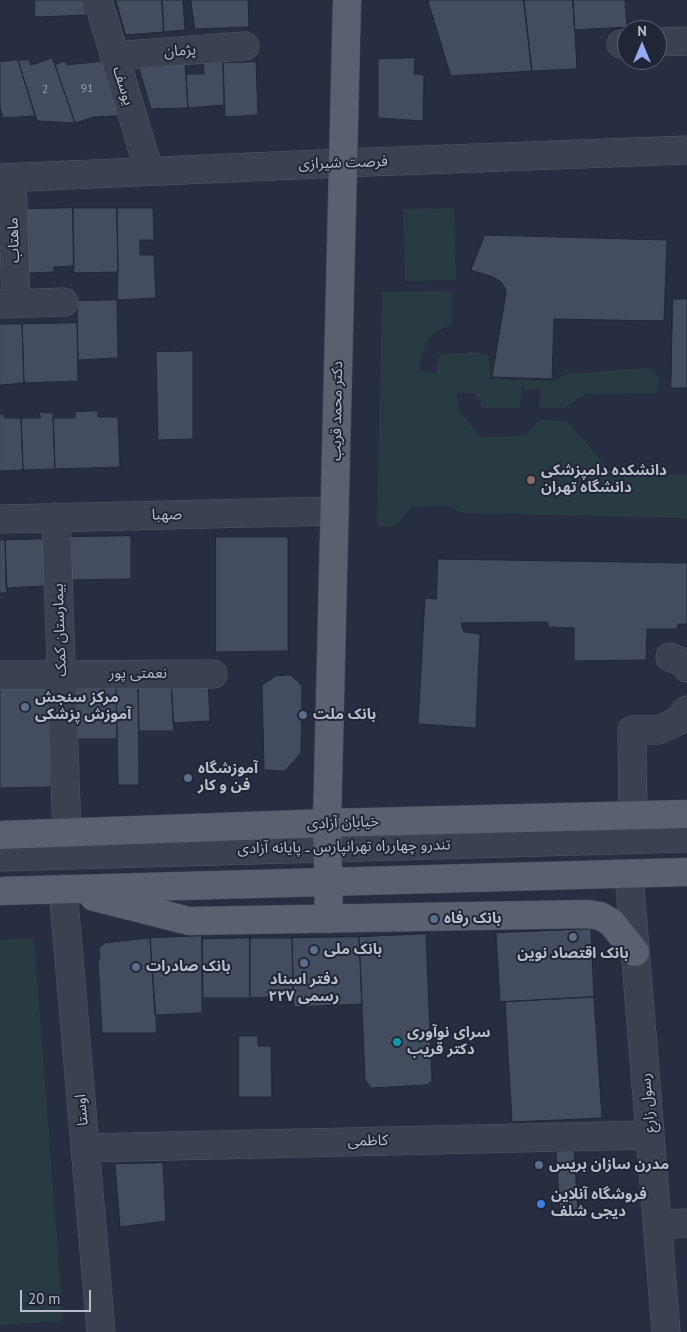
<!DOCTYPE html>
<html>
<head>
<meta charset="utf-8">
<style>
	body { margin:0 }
	#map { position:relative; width:687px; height:1332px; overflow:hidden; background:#272e41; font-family:"PT Sans",sans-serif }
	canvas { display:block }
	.north { position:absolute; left:617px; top:20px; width:50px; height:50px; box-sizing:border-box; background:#202636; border:1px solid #5d6272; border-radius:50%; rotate:0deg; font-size:14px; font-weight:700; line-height:20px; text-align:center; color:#b8bdcb }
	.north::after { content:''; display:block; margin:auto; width:18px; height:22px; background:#94abf4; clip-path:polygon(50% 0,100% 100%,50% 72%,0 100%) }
	.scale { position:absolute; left:20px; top:1290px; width:71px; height:22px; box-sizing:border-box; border:2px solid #b8bdcb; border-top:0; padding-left:6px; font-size:15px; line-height:18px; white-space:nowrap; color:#b8bdcb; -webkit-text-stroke:4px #202636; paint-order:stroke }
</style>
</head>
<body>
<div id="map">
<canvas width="687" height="1332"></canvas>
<div class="north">N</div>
<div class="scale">20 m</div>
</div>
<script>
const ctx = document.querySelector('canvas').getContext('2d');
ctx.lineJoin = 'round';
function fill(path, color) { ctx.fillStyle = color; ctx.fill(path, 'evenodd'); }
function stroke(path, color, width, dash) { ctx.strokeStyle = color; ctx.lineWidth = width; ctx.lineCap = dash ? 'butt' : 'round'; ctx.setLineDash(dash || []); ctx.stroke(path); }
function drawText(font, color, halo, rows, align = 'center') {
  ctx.font = font + ' "PT Sans","Noto Sans Arabic",sans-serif'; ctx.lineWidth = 4; ctx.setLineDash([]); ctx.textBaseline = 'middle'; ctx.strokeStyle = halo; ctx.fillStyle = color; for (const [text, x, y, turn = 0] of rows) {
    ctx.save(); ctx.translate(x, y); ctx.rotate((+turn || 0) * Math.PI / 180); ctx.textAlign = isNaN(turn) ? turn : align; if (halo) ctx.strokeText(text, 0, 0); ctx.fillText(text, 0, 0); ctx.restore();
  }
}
const green = new Path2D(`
	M454 208 456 280 405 281 403 209Z
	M452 291V323L432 334 424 349 419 370 436 374 438 358 441 355 477 352 489 356 490 379 555 381 566 374 649 368C660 374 662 383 655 393L586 394 581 396 566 408H539L541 389H522L520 408H483L474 393H456L459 410 480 437 520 436 528 433 539 420 567 421 609 470 615 474 687 475V518L464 513 444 505 411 507 396 526H377L382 292Z
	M34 938 63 1321 0 1325V940Z`);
const building = new Path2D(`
	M35 0H83L87 15 35 17Z
	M116 0H162L164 32 126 35Z
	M162 0H183L185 30 164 32Z
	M191 0H248L249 27 195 29Z
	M428 0H524L532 71 451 76Z
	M524 0H573L577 69 532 71Z
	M573 0H625L627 27 575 30Z
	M52 58 55 65 75 123 37 121 18 60H29L31 65Z
	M415 58 414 74 424 75 423 121 378 118V59Z
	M18 60 35 116 3 118 0 107V62Z
	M203 60 223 61 224 105 188 108 186 74H204Z
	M65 61 67 65 103 61 119 113 118 115 116 116 94 117 75 123 55 65Z
	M185 62 188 108 151 109 139 68 141 63Z
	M256 62 258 115 225 117 223 63Z
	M73 208 74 266 54 267V272L26 273 25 209Z
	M73 208H117L118 272 74 273Z
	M117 208H153L154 240H140V255H154L156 298 117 300 118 272Z
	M485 235 667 240 664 321 554 319 552 379 492 377 506 293 505 288 501 282 493 277 471 270Z
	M673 299H687V388H671Z
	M117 300 118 358 78 360 77 301Z
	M77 323 78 381 24 383 22 324Z
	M0 324H22L24 383 0 385Z
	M193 351V439L158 440 156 352Z
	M98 411V417H118L120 467 55 469 53 418H75V412Z
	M40 412 53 413 55 469 23 470 21 418H40Z
	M0 414H4V418H21L23 470 0 471Z
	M131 536V579L68 580V537Z
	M216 537H288V651L216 652Z
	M45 539 46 586 6 588 5 540Z
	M0 540H5L7 593H0Z
	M438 559 687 563V624H678L677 629H647L646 660 574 661V628L548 627V622L461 623 464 632 480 634 476 728 418 724 425 598 436 599Z
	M291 675 302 686 301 753 285 771 264 770 262 685 276 676Z
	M50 677 51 787 0 788V678Z
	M208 678 210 721 173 723 171 679Z
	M171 679 174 731H139L138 681Z
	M138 681 139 785H118L116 682Z
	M69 682H116L117 739H71Z
	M591 929 594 997 500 1002 496 933Z
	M426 934 432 1081 427 1085 371 1088 365 1080 359 937Z
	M202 936V1013L155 1015 150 938Z
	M359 937 362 1004 294 1007 292 938Z
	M150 938 157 1033H102L98 960 100 959 99 948 105 943Z
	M250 938H292L293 996 250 998Z
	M250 938V998H203L202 939Z
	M594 997 602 1118 512 1122 505 1002Z
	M239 1036H258V1046H271L272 1097H239Z
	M574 1151 578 1210 560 1211 556 1152Z
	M163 1163 166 1221 120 1227 115 1164Z`);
const minor = new Path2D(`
	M98 0 149 171
	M657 42 687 41
	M621 44H627
	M114 56 245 46
	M0 178 343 163 687 150
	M12 178 16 303
	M0 304 64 302
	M56 517 67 834
	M0 519 335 511
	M670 657 684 663 687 668
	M0 675 213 674
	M633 815 632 730H659L676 722 687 710
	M0 857 687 838
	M629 874 666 1332
	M63 889 101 1332
	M86 1148 650 1135
	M658 1225 687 1223`);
const major = new Path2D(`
	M0 835 327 823 687 814
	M0 891 687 872
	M94 897 189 921 588 914 600 916 611 922 635 952
	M329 919 327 823 347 0`);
const markers = [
	[531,480,5,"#8d6e63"],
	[25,707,5,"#5c6f8a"],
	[303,715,5,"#5c6f8a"],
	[188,778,5,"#5c6f8a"],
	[434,919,5,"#5c6f8a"],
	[573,937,5,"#5c6f8a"],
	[314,950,5,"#5c6f8a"],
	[304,963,5,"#5c6f8a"],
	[136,967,5,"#5c6f8a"],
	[397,1042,5,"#0f9aa8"],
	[539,1165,5,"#5c6f8a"],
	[541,1204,5,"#3f7fe0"]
];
const numberNames = [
	["91",87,89],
	["2",45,90]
];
const streetNames = [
	["پژمان",180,51,-4],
	["یوسف",123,86,73],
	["فرصت شیرازی",343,163,-2],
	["ماهتاب",14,240,-92],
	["دکتر محمد قریب",337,411,-89],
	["صهبا",167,515,-1],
	["بیمارستان کمک",60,630,-92],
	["نعمتی پور",138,674],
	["خیابان آزادی",343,823,-2],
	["تندرو چهارراه تهرانپارس ـ پایانه آزادی",344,847,-1],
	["رسول زارع",648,1103,-95],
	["اوستا",82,1110,-95],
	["کاظمی",368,1141,-1]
];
const poiNames = [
	["دانشکده دامپزشکی",541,471],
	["دانشگاه تهران",541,488],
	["مرکز سنجش",35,698],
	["آموزش پزشکی",35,715],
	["بانک ملت",313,715],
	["آموزشگاه",198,769],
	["فن و کار",198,786],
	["بانک رفاه",444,919],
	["بانک ملی",324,950],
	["بانک اقتصاد نوین",573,954,"center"],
	["بانک صادرات",146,967],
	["دفتر اسناد",304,980,"center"],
	["رسمی ۲۲۷",304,997,"center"],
	["سرای نوآوری",407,1033],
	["دکتر قریب",407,1050],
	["مدرن سازان بریس",549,1165],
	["فروشگاه آنلاین",551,1195],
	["دیجی شلف",551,1212]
];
fill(green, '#293b42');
fill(building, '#444c60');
stroke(building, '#222838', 1);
stroke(minor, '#535968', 29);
stroke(major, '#454a5a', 29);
stroke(minor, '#3b4151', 28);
stroke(major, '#5a6070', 28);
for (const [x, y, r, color] of markers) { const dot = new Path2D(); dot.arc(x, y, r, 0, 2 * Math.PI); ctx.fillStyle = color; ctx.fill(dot); stroke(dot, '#202636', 2); }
drawText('12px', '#9ba1b0', null, numberNames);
drawText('15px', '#b8bdcb', '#202636', streetNames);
drawText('bold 15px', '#b8bdcb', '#202636', poiNames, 'left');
</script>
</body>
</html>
